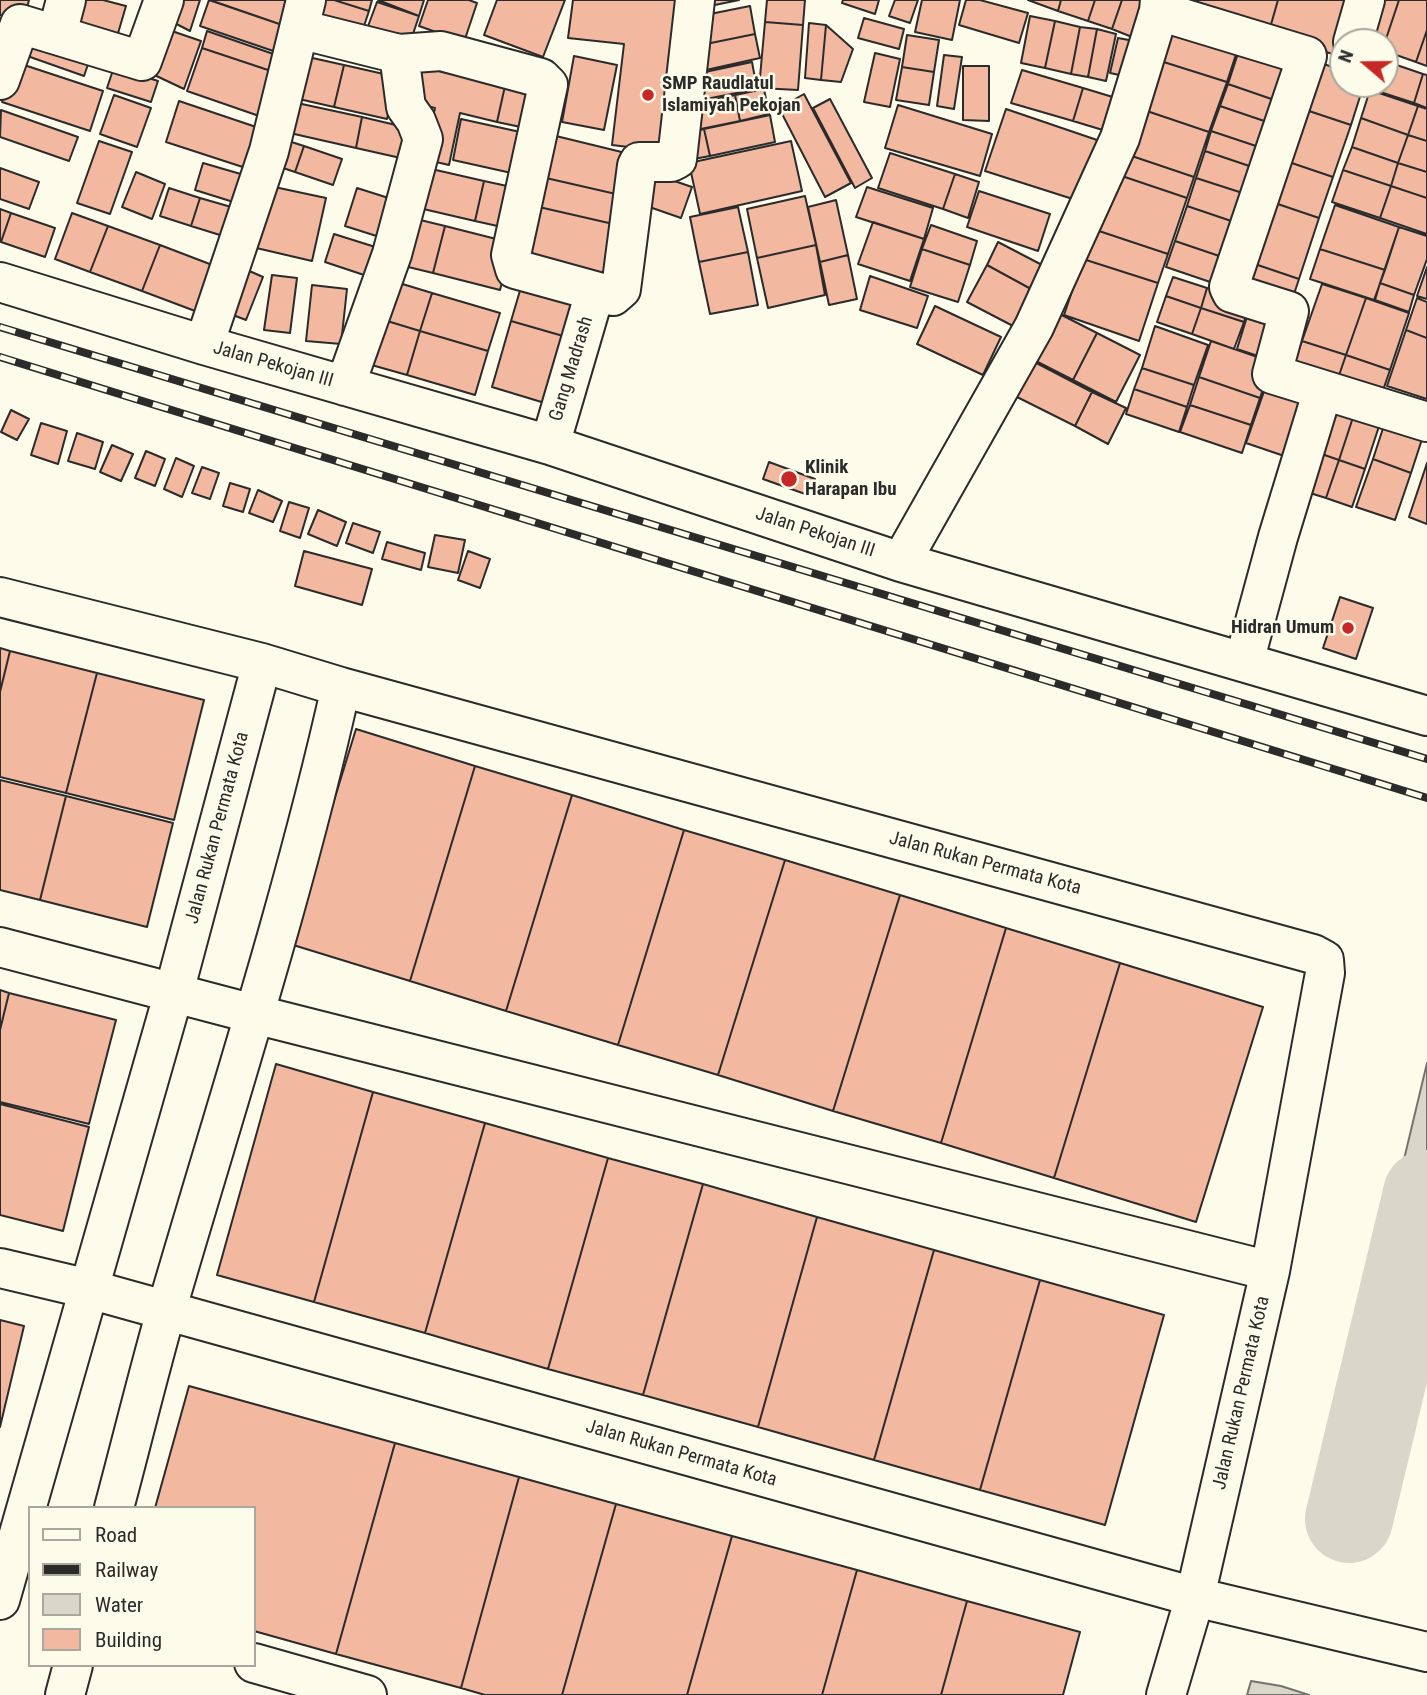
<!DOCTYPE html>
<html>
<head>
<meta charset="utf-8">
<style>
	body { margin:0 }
	#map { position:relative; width:1427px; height:1695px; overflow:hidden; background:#fdfbea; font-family:"Roboto Condensed",sans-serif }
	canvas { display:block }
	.legend { position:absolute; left:28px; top:1506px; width:228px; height:161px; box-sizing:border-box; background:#fdfbea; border:2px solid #a9a89e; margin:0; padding:9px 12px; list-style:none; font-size:21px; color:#2b2b2b }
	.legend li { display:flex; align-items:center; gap:14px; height:35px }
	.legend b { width:35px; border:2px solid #a9a89e }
	.north { position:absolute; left:1329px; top:28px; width:70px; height:70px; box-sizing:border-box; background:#fdfbea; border:2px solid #a9a89e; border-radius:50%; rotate:290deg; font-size:19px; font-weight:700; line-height:28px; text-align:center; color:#2b2b2b }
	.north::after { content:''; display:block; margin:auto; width:24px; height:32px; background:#c62828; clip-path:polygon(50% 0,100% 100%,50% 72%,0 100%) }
</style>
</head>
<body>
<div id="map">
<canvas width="1427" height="1695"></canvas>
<ul class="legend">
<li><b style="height:9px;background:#fdfbea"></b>Road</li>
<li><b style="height:9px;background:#2b2b2b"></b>Railway</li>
<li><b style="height:19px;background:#d8d7c9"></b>Water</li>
<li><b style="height:19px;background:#f2b8a0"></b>Building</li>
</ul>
<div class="north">N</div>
</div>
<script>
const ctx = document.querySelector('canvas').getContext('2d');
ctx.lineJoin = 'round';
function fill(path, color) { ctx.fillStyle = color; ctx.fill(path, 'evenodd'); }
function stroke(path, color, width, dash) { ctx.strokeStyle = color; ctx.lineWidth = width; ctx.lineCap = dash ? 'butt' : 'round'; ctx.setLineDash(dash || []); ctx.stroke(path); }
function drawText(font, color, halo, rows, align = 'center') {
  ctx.font = font + ' "Roboto Condensed",sans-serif'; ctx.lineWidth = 5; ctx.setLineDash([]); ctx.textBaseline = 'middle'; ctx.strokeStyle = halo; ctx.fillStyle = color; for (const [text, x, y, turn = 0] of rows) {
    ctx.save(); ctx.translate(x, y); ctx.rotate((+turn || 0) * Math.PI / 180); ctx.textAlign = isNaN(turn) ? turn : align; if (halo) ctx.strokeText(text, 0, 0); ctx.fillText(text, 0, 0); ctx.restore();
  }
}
const water = new Path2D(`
	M1427 1063V1359L1391 1517 1322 1503Z
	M1251 1681 1281 1686 1309 1695H1247Z`);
const river = new Path2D(`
	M1349 1519 1427 1194`);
const building = new Path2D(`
	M0 0H29L24 20 0 15Z
	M76 0H103L126 6 114 47 66 33Z
	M173 0H200L190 31 165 18Z
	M209 0 291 28 282 54 200 26Z
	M210 0H301L291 28Z
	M312 0H334L369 11 359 41 304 23Z
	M334 0H372L369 11Z
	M378 0H424L419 16Z
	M428 0H469L477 3 464 42 419 26Z
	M497 0H565L543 57 484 35Z
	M573 0H689L671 152 612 145 624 44 568 38Z
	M709 0H739L710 6Z
	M767 0H805L803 25 765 22Z
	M843 0H879L875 14 842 3Z
	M895 0H918L910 23 889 16Z
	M922 0H960L952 40 915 32Z
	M966 0H980L1028 13 1019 43 959 25Z
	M1028 0H1061L1058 11Z
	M1061 0H1095L1088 21 1058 11Z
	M1095 0H1122L1112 29 1088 21Z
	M1122 0H1145L1132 37 1112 29Z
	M1170 0H1278L1268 35Z
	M1278 0H1347L1343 57 1268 35Z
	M1369 0H1399L1385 42H1357Z
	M1399 0H1427V30L1416 62 1385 51V42Z
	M377 2 419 16 407 52 364 37Z
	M750 6 755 34 701 45 695 17Z
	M1030 16 1055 21 1045 68 1021 63Z
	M864 18 904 29 899 49 858 38Z
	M1164 20 1239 45 1227 82 1151 58Z
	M1055 21 1080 27 1071 74 1045 68Z
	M765 22 803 25 798 90 759 88Z
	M809 23 826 25 821 80 805 78Z
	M826 25 853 49 841 82 821 80Z
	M1080 27 1097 29 1088 77 1071 74Z
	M24 29 92 53 84 76 16 52Z
	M1097 29 1116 34 1106 81 1088 77Z
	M169 30 201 41 184 89 148 72Z
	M1427 30V66L1416 62Z
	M207 31 282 57 277 73 202 48Z
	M755 34 760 58 706 70 701 45Z
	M907 35 939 40 934 72 902 67Z
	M1118 38 1145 43 1138 79 1110 73Z
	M1243 38 1302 58 1286 104 1228 84Z
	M202 48 277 73 262 117 187 91Z
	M875 53 900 59 890 107 864 102Z
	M299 55 344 65 334 107 290 97Z
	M944 55 962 57 954 109 937 106Z
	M574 56 617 65 604 130 562 122Z
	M1151 58 1227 82 1209 132 1135 107Z
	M1310 60 1343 70V84H1364L1351 125 1294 106Z
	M1385 61 1423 74 1414 103 1371 89 1373 84H1385Z
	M15 62 103 91 90 131 2 102Z
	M752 62 757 89 696 101 691 75Z
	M344 65 397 77 387 119 334 107Z
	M412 65 505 86 497 122 460 113 449 165 423 159 435 108 411 102Z
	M963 66H989V121L963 120Z
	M114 67 158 81 151 102 107 88Z
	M902 67 934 72 929 105 896 100Z
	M1022 70 1083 88 1073 121 1011 103Z
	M1423 74 1427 75V108L1414 103Z
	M1228 84 1286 104 1279 126 1220 106Z
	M505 86 542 94 535 130 497 122Z
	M1083 88 1126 101 1116 134 1073 121Z
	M764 89 769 114 740 121 735 95Z
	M1370 90 1418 106 1408 135 1361 118Z
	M804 94 851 183 825 197 779 108Z
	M114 95 151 108 137 147 100 134Z
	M735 95 740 121 691 131 687 106Z
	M830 99 872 178 855 188 813 108Z
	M179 101 268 131 255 171 166 142Z
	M288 101 362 117 356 148 281 131Z
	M898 105 992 134 980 176 885 148Z
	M1220 106 1279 126 1271 151 1211 131Z
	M1294 106 1351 125 1333 177 1277 158Z
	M1418 106 1427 109V141L1408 135Z
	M1135 107 1209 132 1194 177 1120 152Z
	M1006 109 1100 141 1079 201 985 171Z
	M1 110 78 137 69 161 0 137Z
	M770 115 775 142 710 156 704 129Z
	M362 117 417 130 414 161 356 148Z
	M1361 118 1408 135 1398 163 1352 147Z
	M461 119 534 135 525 176 453 160Z
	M704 129 710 156 688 160 683 134Z
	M1211 131 1271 151 1264 171 1205 151Z
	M1408 135 1427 141V172L1398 163Z
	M556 136 638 156 629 197 546 178Z
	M279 138 304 146 295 172 271 164Z
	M99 141 132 152 110 214 77 203Z
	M791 141 802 191 700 214 689 163Z
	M304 146 342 159 333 185 295 172Z
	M1352 147 1398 163 1391 186 1343 170Z
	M1205 151 1264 171 1255 197 1196 178Z
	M1120 152 1194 177 1187 198 1113 173Z
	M890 153 955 174 943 209 878 188Z
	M1277 158 1333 177 1319 218 1263 199Z
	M203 163 251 177 243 205 195 190Z
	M1398 163 1427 172V198L1391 186Z
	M0 168 39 182 29 209 0 199Z
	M427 168 484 181 475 221 419 208Z
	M1343 170 1391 186 1380 218 1332 202Z
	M136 172 165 184 152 219 122 207Z
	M648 172 692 187 681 218 638 203Z
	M1113 173 1187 198 1168 254 1093 229Z
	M955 174 979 182 968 218 943 209Z
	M546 178 629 197 622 226 539 207Z
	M1196 178 1255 197 1246 226 1187 206Z
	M484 181 521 189 511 229 475 221Z
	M265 185 326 198 312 261 252 247Z
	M1391 186 1427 198V234L1380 218Z
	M867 187 933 208 924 239 856 217Z
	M169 188 200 198 191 226 160 216Z
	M357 188 398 201 386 239 345 226Z
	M979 191 1050 214 1038 251 967 227Z
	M805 196 816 245 757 258 747 209Z
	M200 198 245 211 236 240 191 226Z
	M1263 199 1319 218 1299 279 1243 260Z
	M836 200 848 255 820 262 808 207Z
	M1335 205 1399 227 1385 270 1320 249Z
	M1187 206 1246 226 1234 261 1175 241Z
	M539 207 622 226 608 284 526 265Z
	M738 207 748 252 699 262 690 217Z
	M0 209 11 213 1 242 0 241Z
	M11 213 55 228 45 257 1 242Z
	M72 213 108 226 90 272 55 259Z
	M412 218 445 226 433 273 400 265Z
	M873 222 924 239 910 281 858 264Z
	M931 225 977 241 970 265 922 249Z
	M108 226 160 245 142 291 90 272Z
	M445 226 512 243 500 290 433 273Z
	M1399 227 1427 236V259L1414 295 1380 283Z
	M1093 229 1168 254 1158 283 1083 259Z
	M334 234 388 251 379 280 325 262Z
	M1175 241 1234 261 1225 287 1166 267Z
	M998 242 1044 266 1031 289 987 265Z
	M160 245 228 271 211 317 142 291Z
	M816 245 825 295 768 308 757 258Z
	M922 249 970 265 958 302 910 287Z
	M1320 249 1385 270 1374 300 1310 279Z
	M748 252 758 305 710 314 699 262Z
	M848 255 857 299 829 305 820 262Z
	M1083 259 1158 283 1139 341 1064 315Z
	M1243 260 1299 279 1290 306 1233 288Z
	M987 265 1031 289 1013 326 967 302Z
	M238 266 263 277 246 320 220 310Z
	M1427 267V299L1417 296Z
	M272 275 297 278 290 333 264 330Z
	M870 276 928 296 917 328 860 310Z
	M524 277 591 297 577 340 511 321Z
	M1173 277 1207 288 1201 308 1166 296Z
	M386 279 432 293 420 331 374 317Z
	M1380 283 1414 295 1409 312 1375 300Z
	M1322 284 1366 298 1346 355 1302 341Z
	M312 285 347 289 341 344 306 341Z
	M1207 288 1250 302 1244 322 1201 308Z
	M432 293 500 313 488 351 420 331Z
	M1166 296 1201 308 1192 334 1157 322Z
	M1366 298 1409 313 1390 370 1346 355Z
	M1417 298 1427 302V338L1406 330Z
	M1251 304 1285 316 1270 360 1237 349Z
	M935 306 1001 337 983 375 917 344Z
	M1048 308 1097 333 1073 380 1024 355Z
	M1201 308 1244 322 1234 349 1192 334Z
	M374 317 420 331 407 375 361 362Z
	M511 321 577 340 558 407 492 387Z
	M1155 326 1208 345 1194 385 1142 368Z
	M1406 330 1427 338V399L1387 386Z
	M420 331 488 351 475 395 407 375Z
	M1097 333 1140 355 1116 402 1073 380Z
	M1211 341 1272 362 1260 398 1199 377Z
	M1302 341 1346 355 1336 384 1292 370Z
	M1346 355 1390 370 1380 399 1336 384Z
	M1023 356 1092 392 1075 426 1005 391Z
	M1142 368 1194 385 1187 407 1134 389Z
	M1199 377 1260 398 1251 425 1190 405Z
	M1268 380 1317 397 1296 460 1246 443Z
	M1134 389 1187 407 1179 432 1126 414Z
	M1092 392 1126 408 1108 444 1075 426Z
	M1327 392 1358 402 1339 460 1307 449Z
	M1358 402 1384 411 1365 469 1339 460Z
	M1190 405 1251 425 1242 453 1180 432Z
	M11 410 29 419 17 440 1 432Z
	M1387 416 1425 430 1411 473 1373 459Z
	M41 423 67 431 58 464 31 455Z
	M77 433 103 442 95 469 68 461Z
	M112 445 133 454 121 481 100 472Z
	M1307 449 1339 460 1326 498 1294 488Z
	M146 451 165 459 155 486 135 478Z
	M176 458 194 466 182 497 164 489Z
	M1373 459 1411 473 1395 520 1356 507Z
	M1339 460 1365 469 1352 507 1326 498Z
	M769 462 815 479 808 495 763 479Z
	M1427 463V524L1409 517Z
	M202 467 219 473 210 499 192 493Z
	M230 483 250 489 243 512 223 506Z
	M258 490 282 501 273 522 249 513Z
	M289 502 309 508 300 538 280 531Z
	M318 510 346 522 337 546 308 534Z
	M353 523 380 532 373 553 346 543Z
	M435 535 465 540 458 573 428 567Z
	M387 542 425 553 421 570 382 559Z
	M304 551 372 569 362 605 295 586Z
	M468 551 490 559 480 588 458 580Z
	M1340 597 1373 608 1356 659 1323 648Z
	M0 648 10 651 0 692Z
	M10 651 97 673 66 793 0 777V692Z
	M97 673 204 700 174 820 66 793Z
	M356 729 475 766 410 981 290 944Z
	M475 766 572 795 506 1011 410 981Z
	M0 780 66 796 40 900 0 890Z
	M572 795 684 830 618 1045 506 1011Z
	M66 796 173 823 147 927 40 900Z
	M684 830 785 860 718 1075 618 1045Z
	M785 860 900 895 833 1111 718 1075Z
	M900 895 1006 928 941 1143 833 1111Z
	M1006 928 1120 963 1054 1178 941 1143Z
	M1120 963 1263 1007 1196 1222 1054 1178Z
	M0 990 9 993 0 1030Z
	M9 993 116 1020 89 1124 0 1102V1030Z
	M276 1064 373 1092 314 1302 217 1275Z
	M373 1092 485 1123 425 1333 314 1302Z
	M0 1104 89 1127 63 1231 0 1215Z
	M485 1123 608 1158 548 1369 425 1333Z
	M608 1158 703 1184 643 1395 548 1369Z
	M703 1184 817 1217 758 1427 643 1395Z
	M817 1217 934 1250 874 1460 758 1427Z
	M934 1250 1040 1280 980 1490 874 1460Z
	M1040 1280 1164 1315 1105 1525 980 1490Z
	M0 1320 24 1326 0 1427Z
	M189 1386 395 1443 336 1654 254 1631V1508H155Z
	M395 1443 519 1477 461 1688 336 1654Z
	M519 1477 616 1504 562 1695H485L461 1688Z
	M616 1504 732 1536 687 1695H562Z
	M732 1536 857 1570 822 1695H687Z
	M857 1570 967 1601 941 1695H822Z
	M967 1601 1080 1632 1063 1695H941Z`);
const minor = new Path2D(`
	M1159 11 1307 56 1229 287 1232 293 1289 311 1272 374 1427 422
	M299 29 399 54 441 51 541 78 548 85 511 255 515 269 613 296 621 289 637 166 639 162H671L677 159 695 0
	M57 34 66 0
	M1353 42 1365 0
	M0 80 20 24 142 61 164 0
	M0 282 204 345 550 445 901 562 1427 716
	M204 345 269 151 306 0
	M345 386 392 254 423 139 416 121 406 107 399 54
	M550 445 595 292
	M901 562 1034 327 1120 138 1159 11 1160 0
	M0 597 262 663 341 687 1313 954 1324 960 1325 973 1270 1271 1195 1597 1166 1695
	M1244 662 1278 537 1323 390
	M0 947 254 1014 1270 1271
	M0 1268 89 1289 1195 1597 1427 1652
	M114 1508C132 1441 148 1374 167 1308 227 1102 294 897 341 687
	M0 1600 174 992 262 663
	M254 1663 367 1695
	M65 1695 73 1665`);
const rail = new Path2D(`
	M0 327 1427 759
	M0 357 1427 798`);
const markers = [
	[648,95,7,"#c62828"],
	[789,479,9,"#c62828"],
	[1348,628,7,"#c62828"]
];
const poiNames = [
	["SMP Raudlatul",662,84],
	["Islamiyah Pekojan",662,106],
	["Klinik",805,468],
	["Harapan Ibu",805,490],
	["Hidran Umum",1334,628,"right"]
];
const streetNames = [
	["Jalan Pekojan III",273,365,16],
	["Gang Madrash",572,369,-73],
	["Jalan Pekojan III",815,533,18],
	["Jalan Rukan Permata Kota",218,828,-75],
	["Jalan Rukan Permata Kota",985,864,15],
	["Jalan Rukan Permata Kota",1242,1393,-77],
	["Jalan Rukan Permata Kota",681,1454,16]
];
fill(water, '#d8d7c9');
stroke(water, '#74746e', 2);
stroke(river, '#d8d7c9', 88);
fill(building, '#f2b8a0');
stroke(building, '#2b2b2b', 2);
stroke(minor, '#2b2b2b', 42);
stroke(minor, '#fdfbea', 38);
stroke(rail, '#2b2b2b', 8);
stroke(rail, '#fdfbea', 5, [16]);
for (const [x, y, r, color] of markers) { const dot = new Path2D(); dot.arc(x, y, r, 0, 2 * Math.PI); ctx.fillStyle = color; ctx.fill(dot); stroke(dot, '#fdfbea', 2.5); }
drawText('bold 19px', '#2b2b2b', '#fdfbea', poiNames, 'left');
drawText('19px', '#2b2b2b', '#fdfbea', streetNames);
</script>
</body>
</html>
